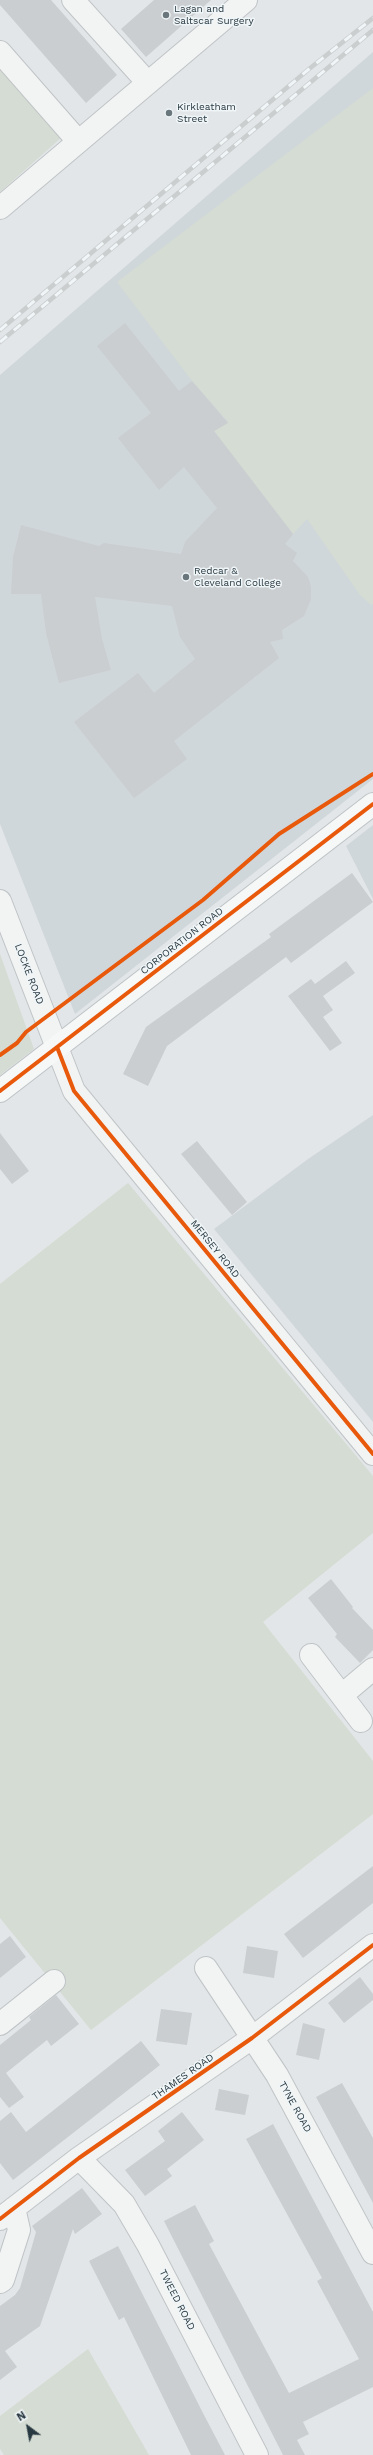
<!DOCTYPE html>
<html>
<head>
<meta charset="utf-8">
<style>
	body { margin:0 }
	#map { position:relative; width:373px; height:2455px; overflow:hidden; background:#e2e6e8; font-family:"Work Sans",sans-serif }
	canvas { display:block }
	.north { position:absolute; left:8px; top:2407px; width:40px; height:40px; -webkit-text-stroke:3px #f0f5f7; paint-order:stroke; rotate:328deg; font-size:11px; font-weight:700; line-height:16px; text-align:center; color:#283942 }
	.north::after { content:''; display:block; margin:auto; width:14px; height:18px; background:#283942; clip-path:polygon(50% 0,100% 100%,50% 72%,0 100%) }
</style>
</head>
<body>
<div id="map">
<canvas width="373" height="2455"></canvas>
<div class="north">N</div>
</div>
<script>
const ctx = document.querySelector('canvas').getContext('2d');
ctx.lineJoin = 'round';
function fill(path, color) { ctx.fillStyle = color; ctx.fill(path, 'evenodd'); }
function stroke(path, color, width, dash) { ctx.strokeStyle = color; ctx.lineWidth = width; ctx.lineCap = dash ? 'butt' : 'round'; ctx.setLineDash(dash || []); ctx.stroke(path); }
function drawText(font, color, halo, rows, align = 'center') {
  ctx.font = font + ' "Work Sans",sans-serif'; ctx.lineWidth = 3; ctx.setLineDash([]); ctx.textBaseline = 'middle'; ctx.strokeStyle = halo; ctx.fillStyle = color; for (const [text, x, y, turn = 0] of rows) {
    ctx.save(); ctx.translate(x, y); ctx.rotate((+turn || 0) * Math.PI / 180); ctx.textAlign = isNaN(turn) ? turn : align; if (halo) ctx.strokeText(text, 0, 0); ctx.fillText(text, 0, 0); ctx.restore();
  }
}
const built = new Path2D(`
	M373 52V779L75 1014 0 824V375Z
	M373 825V899L346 846Z
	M373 1115V1422L214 1229 308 1159Z`);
const green = new Path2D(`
	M0 69 61 138 0 192Z
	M373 88V604L371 605 360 595 307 519 293 534 214 431 228 422 192 381 117 282Z
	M0 954 34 1049 0 1075Z
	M128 1183 373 1476V1533L263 1622 373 1761V1814L91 2030 0 1918V1284Z
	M88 2349 149 2455H4L0 2449V2416Z`);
const building = new Path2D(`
	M0 0H51L117 75 86 103 0 5Z
	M154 0H211L146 57 121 29Z
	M125 323 179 391 192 381 228 423 214 431 293 534 285 544 297 553 293 561 308 577 311 587V599L304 616 282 630 283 639 270 642 279 658 174 741 187 759 134 798 74 722 138 673 154 693 195 659 180 637 172 606 95 597 102 639 111 670 59 683 46 633 41 594H11L13 557 21 525 99 546 104 543 181 554 185 542 217 508 184 467 159 490 118 438 151 413 97 346Z
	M352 873 373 902 291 963 286 957 167 1046 148 1086 123 1074 146 1027 271 937 269 934Z
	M346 961 355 973 323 996 333 1010 323 1017 342 1043 330 1051 288 996 311 979 315 984Z
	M0 1133 29 1171 12 1184 0 1169Z
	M197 1141 247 1202 232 1215 181 1154Z
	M331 1579 353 1607 352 1608 373 1630V1650L360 1663 335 1637 337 1634 308 1598Z
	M373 1866V1903L303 1958 284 1934Z
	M10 1936 26 1957 0 1978V1944Z
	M247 1946 278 1951 274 1978 243 1973Z
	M360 1977 373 1994V2000L344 2023 328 2003Z
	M56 1995 79 2024 51 2046 47 2040 6 2073 24 2097 9 2108 0 2097V2045L31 2020 29 2017Z
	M161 2009 192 2013 187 2045 156 2041Z
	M303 2023 325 2029 319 2060 296 2055Z
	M141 2041 160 2065 13 2180 0 2163V2121L11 2112 26 2132Z
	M342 2083 373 2138V2203L316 2097Z
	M219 2089 249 2095 245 2115 215 2110Z
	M182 2112 204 2140 167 2169 172 2176 145 2196 125 2170 165 2141 158 2131Z
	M273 2124 373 2312V2387L303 2422 309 2434 297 2440 305 2455H283L164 2221 195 2205 214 2241 209 2244 289 2393 359 2359 317 2281 322 2278 246 2139Z
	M82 2188 102 2214 75 2234 73 2229 40 2326 5 2351 17 2367 0 2380V2306L15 2295 20 2288 36 2232 32 2226Z
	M118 2246 204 2415 225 2455H191L124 2317 119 2320 89 2261Z`);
const minor = new Path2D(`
	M73 0 148 83
	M0 52 78 141
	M0 208 246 0
	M0 901 74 1091 373 1454
	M311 1655 361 1721
	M342 1695 373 1669
	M206 1968 277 2075 373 2253
	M0 2024 54 1981
	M79 2158 124 2204 148 2245 257 2455
	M0 2219 79 2158 252 2038 373 1945
	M0 2282 3 2280 19 2230 14 2208`);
const major = new Path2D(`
	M0 1091 373 804`);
const rail = new Path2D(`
	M0 330 309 69 373 18
	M0 342 373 30`);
const cycleway = new Path2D(`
	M57 1047 74 1091 373 1454
	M0 1055 17 1043 26 1032 203 900 279 834 373 774
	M0 1091 373 804
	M0 2219 79 2158 252 2038 373 1945`);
const markers = [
	[166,15,4,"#69767c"],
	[169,113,4,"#69767c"],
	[186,577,4,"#69767c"]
];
const poiNames = [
	["Lagan and",174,9],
	["Saltscar Surgery",174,21],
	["Kirkleatham",177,107],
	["Street",177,119],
	["Redcar &",194,571],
	["Cleveland College",194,583]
];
const streetNames = [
	["CORPORATION ROAD",182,941,-38],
	["LOCKE ROAD",29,974,69],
	["MERSEY ROAD",215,1249,51],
	["THAMES ROAD",183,2077,-35],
	["TYNE ROAD",295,2107,61],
	["TWEED ROAD",177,2300,63]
];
fill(built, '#d0d7db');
fill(green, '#d5dcd3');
fill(building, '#caced0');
stroke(minor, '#c0c4c6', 24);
stroke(major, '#bec3c6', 24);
stroke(minor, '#f2f4f4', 22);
stroke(major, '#f6f7f7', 22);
stroke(rail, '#cbcecf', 4.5);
stroke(rail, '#f0f5f7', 3, [9]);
stroke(cycleway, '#e8590c', 4);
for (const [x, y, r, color] of markers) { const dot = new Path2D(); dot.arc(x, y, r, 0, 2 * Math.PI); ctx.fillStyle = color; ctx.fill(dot); stroke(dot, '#f0f5f7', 1.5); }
drawText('10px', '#283942', '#f0f5f7', poiNames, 'left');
drawText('10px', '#283942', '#f0f5f7', streetNames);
</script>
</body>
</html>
